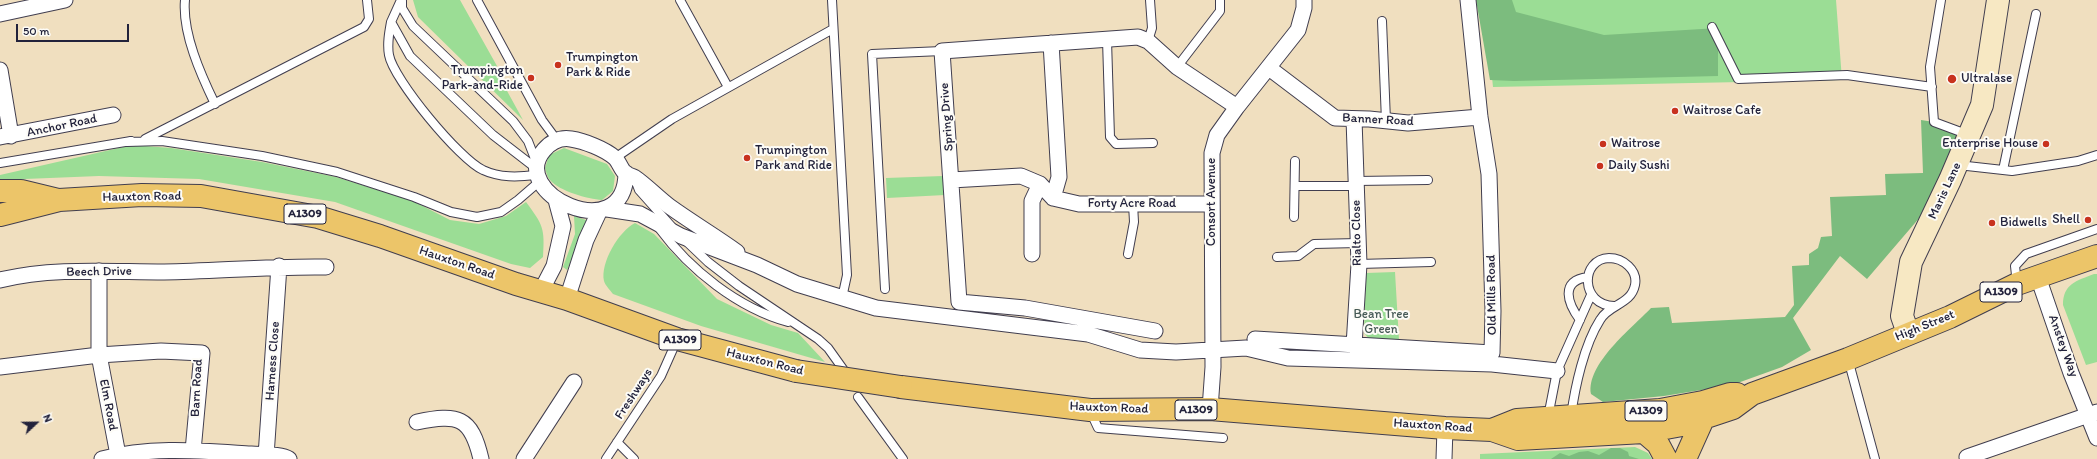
<!DOCTYPE html>
<html>
<head>
<meta charset="utf-8">
<style>
	body { margin:0 }
	#map { position:relative; width:2097px; height:459px; overflow:hidden; background:#f0dfbf; font-family:Itim,sans-serif }
	canvas { display:block }
	.north { position:absolute; left:16px; top:403px; width:40px; height:40px; -webkit-text-stroke:3px #fdfcf7; paint-order:stroke; rotate:68deg; font-size:11px; font-weight:700; line-height:16px; text-align:center; color:#22223b }
	.north::after { content:''; display:block; margin:auto; width:14px; height:18px; background:#22223b; clip-path:polygon(50% 0,100% 100%,50% 72%,0 100%) }
	.scale { position:absolute; left:16px; top:24px; width:113px; height:18px; box-sizing:border-box; border:2px solid #22223b; border-top:0; padding-left:5px; font-size:12px; line-height:14px; white-space:nowrap; color:#22223b; -webkit-text-stroke:3px #fdfcf7; paint-order:stroke }
</style>
</head>
<body>
<div id="map">
<canvas width="2097" height="459"></canvas>
<div class="north">N</div>
<div class="scale">50 m</div>
</div>
<script>
const ctx = document.querySelector('canvas').getContext('2d');
ctx.lineJoin = 'round';
function fill(path, color) { ctx.fillStyle = color; ctx.fill(path, 'evenodd'); }
function stroke(path, color, width, dash) { ctx.strokeStyle = color; ctx.lineWidth = width; ctx.lineCap = dash ? 'butt' : 'round'; ctx.setLineDash(dash || []); ctx.stroke(path); }
function drawText(font, color, halo, rows, align = 'center') {
  ctx.font = font + ' Itim,sans-serif'; ctx.lineWidth = 4; ctx.setLineDash([]); ctx.textBaseline = 'middle'; ctx.strokeStyle = halo; ctx.fillStyle = color; for (const [text, x, y, turn = 0] of rows) {
    ctx.save(); ctx.translate(x, y); ctx.rotate((+turn || 0) * Math.PI / 180); ctx.textAlign = isNaN(turn) ? turn : align; if (halo) ctx.strokeText(text, 0, 0); ctx.fillText(text, 0, 0); ctx.restore();
  }
}
const green = new Path2D(`
	M413 0H460L497 66 495 69 523 120 418 17Z
	M1484 0H1836L1842 80 1493 87Z
	M132 145 171 148 262 162 336 177 413 201 450 220 479 224 506 216 526 202C543 225 545 228 543 257L530 268 511 264 335 202 199 179 99 176 0 180V175Z
	M564 148 607 164 615 176 613 191 602 200C588 199 559 191 550 180 547 177 546 171 545 168L549 155Z
	M943 176 945 195 887 198 886 178Z
	M574 216 589 221 567 270 563 267 575 234Z
	M635 223 654 234 717 299 771 325 798 333 825 362 701 326 613 294C610 290 605 285 604 281 600 263 619 231 635 223Z
	M1395 272 1399 340H1370L1364 333 1366 273Z
	M2094 274H2097V362L2086 365 2063 305C2063 284 2076 281 2094 274Z
	M1635 447 1648 453 1652 459H1480V454Z`);
const forest = new Path2D(`
	M1476 0H1512L1516 12 1604 35 1718 28V76L1514 81 1490 80Z
	M1921 120 1934 122 1970 135 1921 216 1867 279 1840 256 1793 318 1811 350 1782 367 1732 385 1664 396 1603 402 1591 394C1586 364 1632 328 1651 308L1669 307 1672 323 1785 317 1794 305 1792 266 1809 265V254L1818 248 1821 237 1832 236 1830 197 1886 195 1885 174 1923 173Z
	M1611 448H1620L1628 452 1629 456 1639 459H1551L1560 453 1569 456 1579 452 1588 451 1599 455Z`);
const lane = new Path2D(`
	M185 0C182 33 201 75 215 104
	M401 0 391 22 410 56 493 135 537 169
	M477 0 542 120 556 139
	M680 0 728 87
	M832 0 847 275 842 298
	M1941 0 1930 67 1934 122 1969 135
	M402 1V8L413 26 513 121 528 141 537 164
	M1382 21 1386 121
	M391 22C389 33 387 44 389 55 393 79 460 160 483 170 500 178 518 177 536 175
	M1712 27 1738 79 1847 75 1932 87
	M1107 40 1110 137 1116 144 1153 143
	M1148 41 1152 28 1150 0
	M1177 67 1220 11V0
	M145 139 364 27 369 19 367 0
	M127 142 162 141 262 156 337 172 414 197 451 212 477 217 501 212 518 200 540 181
	M615 158 672 119 833 29
	M0 163 131 141
	M1958 165 2012 171 2078 161 2097 155
	M2003 170 2036 14
	M1356 181 1428 180
	M636 182 639 190 672 227
	M1296 186H1356
	M1294 217 1295 161
	M659 228C690 270 738 308 788 322
	M687 242 708 262 739 286 818 339 828 348 843 369
	M1128 254 1134 222 1133 204
	M1277 257 1298 256 1314 244 1358 243
	M1359 264 1431 262
	M2017 284 2015 266 2026 254 2097 229
	M885 289 872 54 942 51
	M1580 320C1568 304 1559 281 1588 277
	M1848 359 1875 459
	M858 397 903 459
	M1091 413 1098 428 1223 438
	M1571 416C1575 387 1584 345 1600 320 1609 304 1631 305 1635 285 1638 270 1623 258 1609 258 1580 259 1580 305 1614 306
	M1548 417 1557 371 1591 295
	M617 442 634 459
	M606 459 661 376 677 340`);
const street = new Path2D(`
	M0 14 65 0
	M1051 43 1059 177 1053 198
	M1269 68 1335 118 1369 119 1408 123 1480 117
	M0 70 11 136
	M1354 119 1359 264 1354 346
	M0 137 113 115
	M626 173C625 249 506 193 544 150 551 142 559 137 571 139 584 141 605 149 615 158 619 162 621 169 625 173 628 175 631 176 634 177 646 185 657 197 669 206 691 222 715 236 737 252
	M951 180 1021 176 1040 184 1053 198 1079 204H1212
	M607 209 640 214 681 236 757 265 797 284 876 308 1088 334 1140 350 1176 352 1246 348 1288 358 1492 364 1557 371
	M1032 254V201L1040 184
	M2038 277 2071 373 2097 438
	M0 280C54 267 110 272 164 272 218 271 272 266 326 267
	M541 291 554 266 563 226 556 200
	M567 299 586 240 599 212
	M1155 331 1025 308 959 302 942 51 1138 37 1148 41 1177 67 1237 107
	M1255 339 1492 353 1493 311 1489 174 1480 117 1468 0
	M0 367 99 355V271
	M1210 409 1213 367 1212 153 1217 135 1237 107 1298 30 1304 8V0
	M417 422C458 414 471 416 481 459
	M118 455 99 355 161 351 202 353 193 451
	M266 456 279 266
	M1967 457 2097 412
	M102 459C151 446 202 451 251 454 262 455 281 454 289 459
	M524 459 574 382
	M1444 459 1445 428`);
const secondary = new Path2D(`
	M1908 333 1902 316 1911 262 1950 180 1982 105 1998 0`);
const primary = new Path2D(`
	M0 191H21L58 200
	M0 215 59 200 142 195 201 196 318 217 380 236 516 284 567 299 677 339 796 371
	M901 387 1090 410 1210 409 1445 428 1492 430 1518 439 1644 432 1682 425 1733 408 1752 394 1848 359 1950 317 2017 284 2097 256
	M1492 430 1517 420 1660 410 1703 402 1730 394H1737
	M1644 432 1658 444 1666 459
	M1685 459 1703 419V409`);
const primaryBridge = new Path2D(`
	M796 371 901 387`);
const markers = [
	[558,65,4,"#c8321e"],
	[531,78,4,"#c8321e"],
	[1952,79,5,"#c8321e"],
	[1675,111,4,"#c8321e"],
	[1603,144,4,"#c8321e"],
	[2046,144,4,"#c8321e"],
	[747,158,4,"#c8321e"],
	[1600,166,4,"#c8321e"],
	[2088,220,4,"#c8321e"],
	[1992,223,4,"#c8321e"]
];
const shields = [
	[305,214,42],
	[2001,292,42],
	[680,340,42],
	[1196,410,42],
	[1646,411,42]
];
const shieldNames = [
	["A1309",305,214],
	["A1309",2001,292],
	["A1309",680,340],
	["A1309",1196,410],
	["A1309",1646,411]
];
const poiNames = [
	["Trumpington",566,58],
	["Park & Ride",566,73],
	["Trumpington",523,71,"right"],
	["Park-and-Ride",523,86,"right"],
	["Ultralase",1961,79],
	["Waitrose Cafe",1683,111],
	["Waitrose",1611,144],
	["Enterprise House",2038,144,"right"],
	["Trumpington",755,151],
	["Park and Ride",755,166],
	["Daily Sushi",1608,166],
	["Shell",2080,220,"right"],
	["Bidwells",2000,223]
];
const streetNames = [
	["Spring Drive",947,117,-94],
	["Banner Road",1378,120,3],
	["Anchor Road",62,126,-12],
	["Maris Lane",1945,191,-65],
	["Hauxton Road",142,197,-1],
	["Consort Avenue",1212,202,-90],
	["Forty Acre Road",1132,204],
	["Rialto Close",1357,233,-91],
	["Hauxton Road",457,263,19],
	["Beech Drive",99,272,-1],
	["Old Mills Road",1492,295,-91],
	["High Street",1925,326,-22],
	["Anstey Way",2063,346,70],
	["Harness Close",273,361,-86],
	["Hauxton Road",765,362,14],
	["Barn Road",197,388,-87],
	["Freshways",634,394,-57],
	["Elm Road",108,405,79],
	["Hauxton Road",1109,408,2],
	["Hauxton Road",1433,426,4]
];
const parkNames = [
	["Bean Tree",1381,315],
	["Green",1381,330]
];
fill(green, '#9bdd95');
fill(forest, '#7cbc7e');
stroke(lane, '#413e4f', 10);
stroke(street, '#413e4f', 17);
stroke(secondary, '#413e4f', 24);
stroke(primary, '#413e4f', 24);
stroke(lane, '#fff', 8);
stroke(street, '#fff', 15);
stroke(secondary, '#f7e8c3', 22);
stroke(primary, '#ecc569', 22);
stroke(primaryBridge, '#413e4f', 24, []);
stroke(primaryBridge, '#ecc569', 22);
for (const [x, y, r, color] of markers) { const dot = new Path2D(); dot.arc(x, y, r, 0, 2 * Math.PI); ctx.fillStyle = color; ctx.fill(dot); stroke(dot, '#fdfcf7', 1.5); }
for (const [x, y, w] of shields) { const box = new Path2D(); box.roundRect(x - w / 2, y - 10, w, 20, 3); ctx.fillStyle = '#fdfcf7'; ctx.fill(box); stroke(box, '#22223b', 1); }
drawText('bold 12px', '#22223b', null, shieldNames);
drawText('13px', '#22223b', '#fdfcf7', poiNames, 'left');
drawText('13px', '#22223b', '#fdfcf7', streetNames);
drawText('13px', '#465a56', '#fdfcf7', parkNames);
</script>
</body>
</html>
